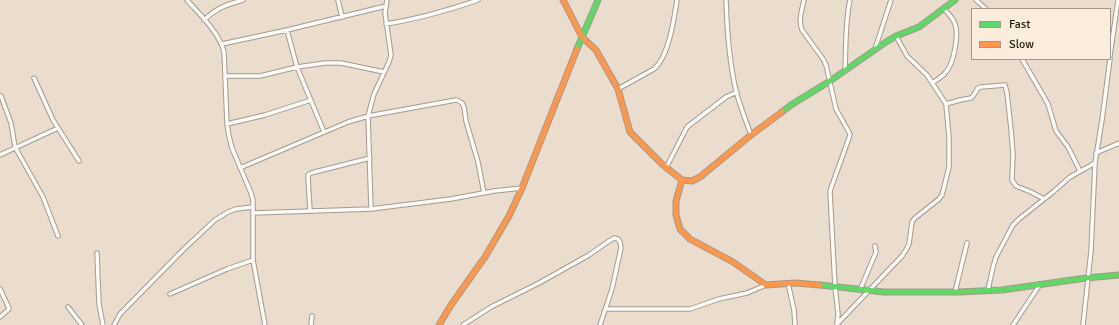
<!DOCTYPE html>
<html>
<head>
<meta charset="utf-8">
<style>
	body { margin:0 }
	#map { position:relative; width:1119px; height:325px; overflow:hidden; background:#eaddcd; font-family:Signika,sans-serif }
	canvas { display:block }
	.legend { position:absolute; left:971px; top:8px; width:140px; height:52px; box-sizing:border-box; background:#fbeddc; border:1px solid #a5998b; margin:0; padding:5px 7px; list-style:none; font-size:12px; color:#241c11 }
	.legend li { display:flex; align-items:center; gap:8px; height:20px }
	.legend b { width:20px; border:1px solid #a5998b }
</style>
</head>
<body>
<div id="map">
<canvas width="1119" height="325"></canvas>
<ul class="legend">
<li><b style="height:5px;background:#63d668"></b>Fast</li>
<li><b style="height:5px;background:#ff974d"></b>Slow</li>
</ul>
</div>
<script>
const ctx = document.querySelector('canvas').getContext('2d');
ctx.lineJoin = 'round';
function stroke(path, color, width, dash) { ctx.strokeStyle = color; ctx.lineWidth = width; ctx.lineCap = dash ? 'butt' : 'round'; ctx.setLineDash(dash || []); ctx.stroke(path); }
const street = new Path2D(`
	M187 0C200 15 219 32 224 52L227 124 229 136 232 148 251 193 253 200V260L265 325
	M338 0 342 17
	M726 0C727 31 729 61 736 91 740 106 746 121 751 135
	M804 0C802 10 798 20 802 30L810 41 823 59 826 65 836 109 850 134 849 138 831 188 830 192 835 286 838 314 837 324
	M976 0 986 9
	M204 20C218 7 226 5 243 0
	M386 24C418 19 449 10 478 0
	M287 30 297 67 324 132
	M222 44 287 30 386 6
	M875 49 891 0
	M1110 56 1118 0
	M1022 59 1048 104 1056 131 1068 147 1080 171
	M845 71C846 48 845 22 850 0
	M226 76H260L297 67 325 63H341L384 72
	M34 78 53 120 79 161
	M932 83C937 80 943 76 946 72 954 63 959 34 955 24 953 18 948 13 944 9
	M618 89 654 69C669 56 674 19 677 0
	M1 96 11 123 15 147 43 197 58 236
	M946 104 960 100 971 98 973 96 978 88 981 87 1005 85 1007 93 1011 129 1013 155 1012 180 1016 186 1031 192 1044 199
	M227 124 265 115 311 100
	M1096 153 1119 143
	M0 155 58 128
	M240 168 348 122 368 116 456 100 459 101 462 103 464 107 466 121 478 162 484 193
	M666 168 687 127 726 97 737 92
	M371 209 368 116 374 94 389 62 391 55 385 13 387 0
	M310 211 308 177V175L311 173 370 158
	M253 213 371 209 451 199 494 191 522 188
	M97 253 99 304 103 325
	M788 283 794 310 795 325
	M0 289 8 306 9 309 0 317
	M860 290 876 252 875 246
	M988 290 993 267 996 257 1013 225 1019 219 1053 192 1070 177 1095 163
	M955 292 967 243
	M170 294 227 269 253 260
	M68 307 82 325
	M605 309H690L719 299 747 293 766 285
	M838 323 902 256 906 250 909 244 912 222 915 218 939 199 942 195 949 167V137L946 104 927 75 907 56 896 36
	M114 325 120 314 184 249 215 220 228 212 236 209 253 207
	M311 325 312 316
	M463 325 491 307 539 283 589 255 609 241 614 238 618 239 620 242 621 248 612 289 600 325
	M1013 325 1039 286
	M1083 325 1091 251 1095 163 1102 120 1110 59`);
const fast = new Path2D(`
	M577 49 598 0
	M782 112 791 105 830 81 886 42 896 36 919 27 955 0
	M820 285 884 292H958L1002 290 1086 278 1119 275`);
const slow = new Path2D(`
	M563 0 582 37 596 50 618 89 630 132 662 164 682 180 692 181 700 177 751 135 782 112
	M682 180 676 201V215L680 229 690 239 733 262 766 285 795 283 820 285
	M439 325 451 305 485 257 509 216 522 188 577 49`);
stroke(street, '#a49a8e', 5.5);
stroke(fast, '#a49a8e', 7);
stroke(slow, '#a49a8e', 7);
stroke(street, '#fcfaf8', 3.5);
stroke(fast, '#63d668', 5);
stroke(slow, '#ff974d', 5);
</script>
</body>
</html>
